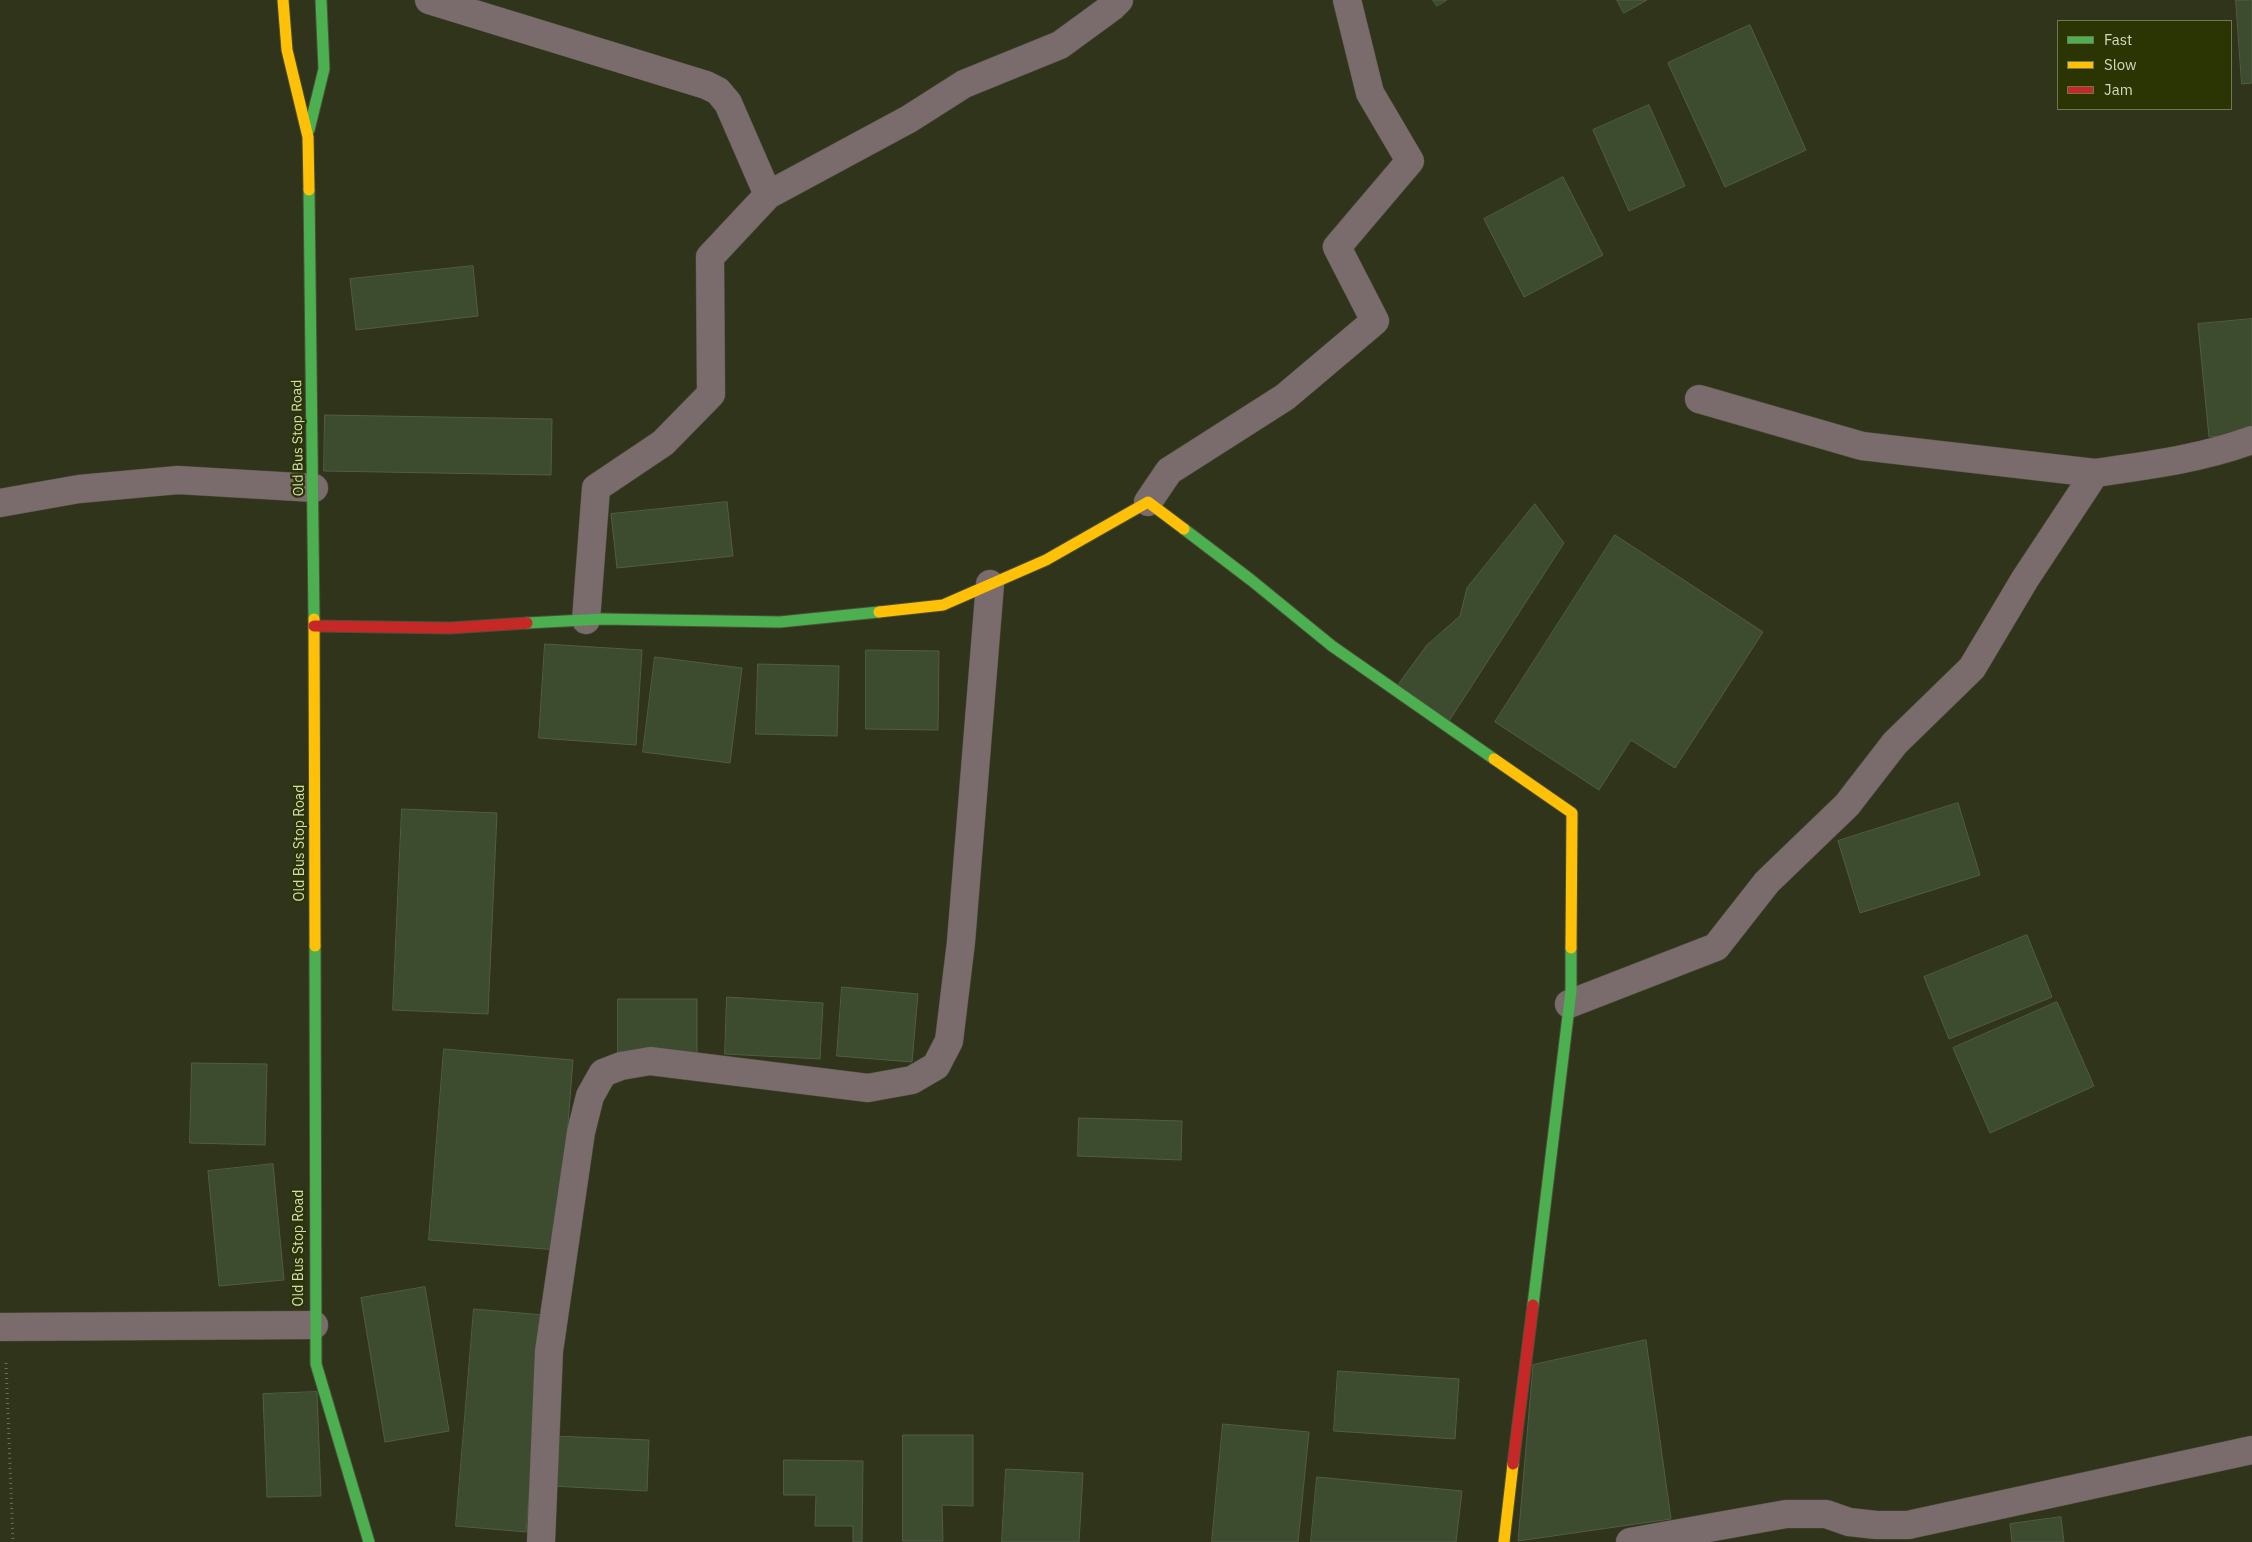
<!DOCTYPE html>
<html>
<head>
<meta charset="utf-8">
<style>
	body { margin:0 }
	#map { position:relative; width:2252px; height:1542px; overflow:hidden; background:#2f341a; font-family:"IBM Plex Sans",sans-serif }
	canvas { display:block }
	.legend { position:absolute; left:2057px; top:20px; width:175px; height:90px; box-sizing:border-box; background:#2b3503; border:1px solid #6e774d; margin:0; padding:6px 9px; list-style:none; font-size:15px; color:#d2dbbb }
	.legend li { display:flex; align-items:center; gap:10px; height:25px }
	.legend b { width:25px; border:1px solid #6e774d }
</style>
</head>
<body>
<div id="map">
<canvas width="2252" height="1542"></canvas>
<ul class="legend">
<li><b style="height:6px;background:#4caf50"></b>Fast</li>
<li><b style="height:6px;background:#ffc107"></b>Slow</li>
<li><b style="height:6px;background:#c62828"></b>Jam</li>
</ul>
</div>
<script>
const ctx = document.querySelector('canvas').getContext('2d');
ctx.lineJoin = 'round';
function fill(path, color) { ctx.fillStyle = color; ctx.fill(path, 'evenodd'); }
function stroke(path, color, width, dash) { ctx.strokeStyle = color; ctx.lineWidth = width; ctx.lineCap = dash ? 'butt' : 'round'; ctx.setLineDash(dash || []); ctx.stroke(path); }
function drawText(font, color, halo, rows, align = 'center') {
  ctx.font = font + ' "IBM Plex Sans",sans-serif'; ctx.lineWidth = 4.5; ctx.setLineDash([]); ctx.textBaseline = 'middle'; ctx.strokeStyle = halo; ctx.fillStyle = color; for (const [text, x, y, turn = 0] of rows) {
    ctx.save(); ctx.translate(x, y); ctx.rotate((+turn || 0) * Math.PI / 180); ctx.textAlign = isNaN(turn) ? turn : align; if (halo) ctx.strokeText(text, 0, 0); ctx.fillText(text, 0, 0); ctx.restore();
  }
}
const building = new Path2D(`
	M1433 0H1447L1437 6Z
	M1617 0H1647L1624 13Z
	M2236 0H2252V83L2242 84Z
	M1750 25 1806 150 1725 187 1668 63Z
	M1649 105 1685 186 1629 211 1593 130Z
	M1563 177 1603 255 1524 297 1484 219Z
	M473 266 478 316 356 330 350 279Z
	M2252 319V433L2209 437 2198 324Z
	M325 415 552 419 551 475 324 471Z
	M727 502 733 556 617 568 611 514Z
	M1535 504 1564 543 1449 721 1397 686 1427 645 1460 616 1467 588Z
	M1615 535 1763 632 1675 768 1631 740 1599 790 1495 722Z
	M545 644 642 650 636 745 539 738Z
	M866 650 939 651 938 730 866 729Z
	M655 657 742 668 730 763 643 752Z
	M758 664 839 666 837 736 756 734Z
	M1958 803 1980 875 1860 913 1838 841Z
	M402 809 497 813 488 1014 393 1010Z
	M2027 935 2052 997 1949 1039 1924 977Z
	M842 987 918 994 912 1062 837 1056Z
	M727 997 823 1003 820 1059 725 1054Z
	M618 999H697V1053L618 1052Z
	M2057 1002 2094 1086 1990 1133 1953 1048Z
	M444 1049 573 1060 558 1250 429 1240Z
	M192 1063 267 1064 265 1145 190 1143Z
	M1079 1118 1182 1121 1181 1160 1078 1156Z
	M273 1164 284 1280 219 1286 208 1171Z
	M425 1287 449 1431 385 1442 361 1298Z
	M474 1309 544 1315 526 1532 456 1526Z
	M1646 1340 1671 1519 1518 1541 1533 1365Z
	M1338 1371 1459 1379 1455 1439 1334 1431Z
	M317 1392 321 1496 267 1497 263 1394Z
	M1223 1424 1309 1432 1298 1542H1212Z
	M903 1435H973V1506L942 1505 943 1541H903Z
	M554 1436 649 1440 647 1491 551 1486Z
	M784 1460 863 1461 862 1542H853V1526H815L816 1495H784Z
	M1006 1469 1083 1473 1079 1542H1002Z
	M1317 1477 1462 1491 1456 1542H1311Z
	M2061 1517 2064 1542H2012L2010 1524Z`);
const path = new Path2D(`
	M6 1363 13 1542`);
const street = new Path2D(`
	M429 0 706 85 718 91 728 103 768 195
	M1699 399 1862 446 2095 473
	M1148 502 1169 471 1285 397 1375 321 1337 247 1410 161 1370 93 1347 0
	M0 503 79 489 178 480 314 488
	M586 620 596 488 663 443 711 394 710 257 768 195 909 119 964 84 1060 45 1112 7 1119 0
	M1569 1004 1716 947 1767 882 1847 805 1895 743 1972 668 2025 579 2095 473C2150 465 2200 459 2252 440
	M0 1327 314 1325
	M541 1542 549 1351 581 1132 590 1096 603 1073 621 1066 650 1061 868 1088 912 1080 936 1066 949 1041 961 942 990 584
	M1630 1542 1786 1514H1826L1849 1522 1876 1525H1908L2252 1450`);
const fast = new Path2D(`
	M309 130 324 69 321 0
	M309 190 314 619
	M1184 529 1251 580 1332 646 1494 759
	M527 623 603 619 780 622 879 612
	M315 946 316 1364 369 1542
	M1533 1305 1571 991V948`);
const slow = new Path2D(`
	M283 0 287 50 308 137 309 190
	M879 612 943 605 1046 560 1148 502 1184 529
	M314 619 315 946
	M1494 759 1572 813 1571 948
	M1504 1542 1513 1464`);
const jam = new Path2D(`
	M314 626 450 628 527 623
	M1513 1464 1533 1305`);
const streetNames = [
	["Old Bus Stop Road",298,438,-91],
	["Old Bus Stop Road",300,843,-90],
	["Old Bus Stop Road",299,1248,-90]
];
fill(building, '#3d4b2f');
stroke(building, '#525c47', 1);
stroke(street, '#4b5039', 29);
stroke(fast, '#4b5039', 13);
stroke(slow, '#4b5039', 13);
stroke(jam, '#4b5039', 13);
stroke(path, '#726a65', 3, [1, 4]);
stroke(street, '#7a6b6c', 28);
stroke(fast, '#4caf50', 11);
stroke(slow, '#ffc107', 11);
stroke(jam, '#c62828', 11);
drawText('14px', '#d2dbbb', '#2b3503', streetNames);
</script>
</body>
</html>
